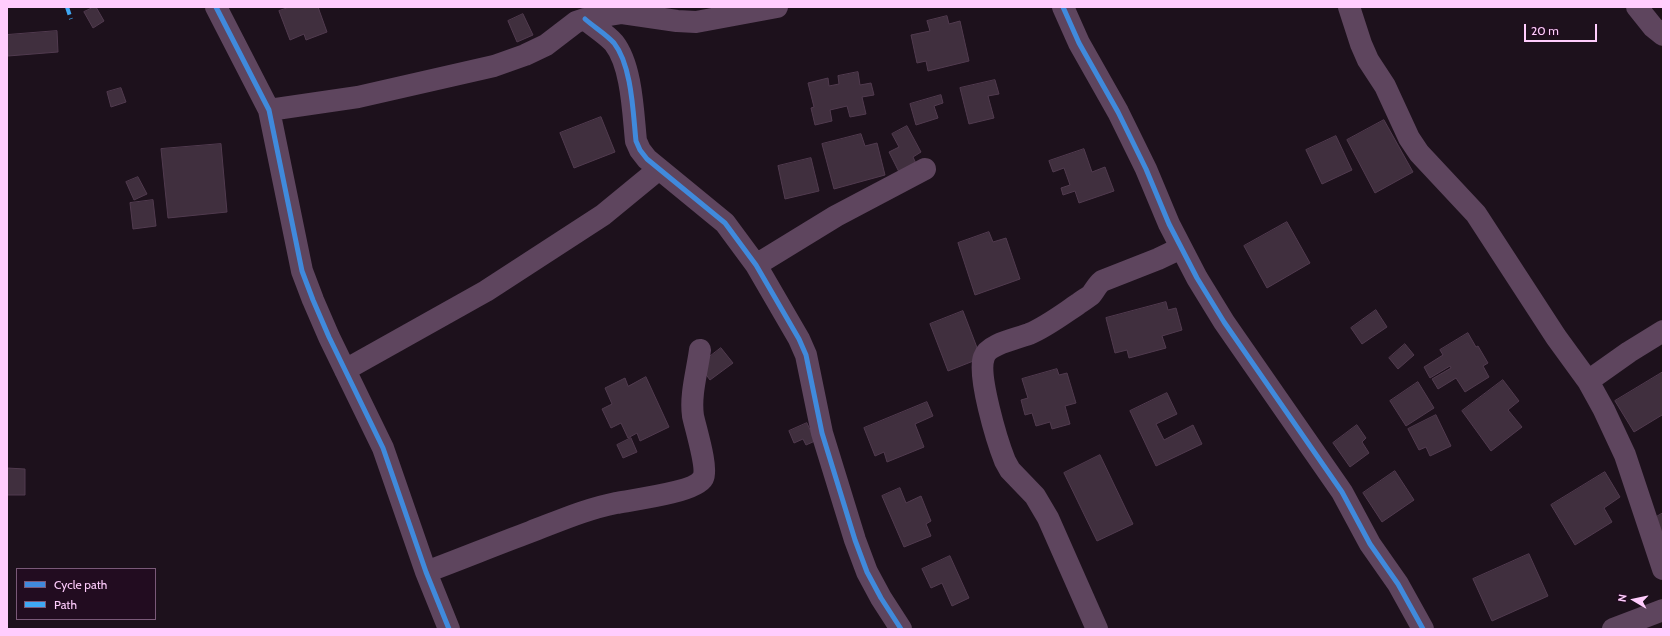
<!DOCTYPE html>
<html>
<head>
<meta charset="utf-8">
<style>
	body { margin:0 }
	#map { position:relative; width:1670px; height:636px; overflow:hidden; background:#1d111c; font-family:Cabin,sans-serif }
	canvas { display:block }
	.frame { position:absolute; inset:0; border:8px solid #ffcdfd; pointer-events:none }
	.legend { position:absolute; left:16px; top:568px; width:140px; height:52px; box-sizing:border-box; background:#220c20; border:1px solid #7a5978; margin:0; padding:5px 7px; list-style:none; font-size:12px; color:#ffcdfd }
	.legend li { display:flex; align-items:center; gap:8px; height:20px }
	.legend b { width:20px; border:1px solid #7a5978 }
	.north { position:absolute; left:1614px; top:580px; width:40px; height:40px; -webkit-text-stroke:3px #220c20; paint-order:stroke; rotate:279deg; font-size:11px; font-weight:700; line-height:16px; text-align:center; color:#ffcdfd }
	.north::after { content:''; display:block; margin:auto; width:14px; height:18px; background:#ffcdfd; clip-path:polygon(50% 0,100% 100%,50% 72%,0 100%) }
	.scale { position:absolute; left:1524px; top:24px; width:73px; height:18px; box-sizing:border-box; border:2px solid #ffcdfd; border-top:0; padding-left:5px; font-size:12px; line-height:14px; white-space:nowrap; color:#ffcdfd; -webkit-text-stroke:3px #220c20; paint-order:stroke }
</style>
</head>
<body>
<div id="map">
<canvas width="1670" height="636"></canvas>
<div class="frame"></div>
<ul class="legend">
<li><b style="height:5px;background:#408adc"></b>Cycle path</li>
<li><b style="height:5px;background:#3fa9f5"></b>Path</li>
</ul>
<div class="north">N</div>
<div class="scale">20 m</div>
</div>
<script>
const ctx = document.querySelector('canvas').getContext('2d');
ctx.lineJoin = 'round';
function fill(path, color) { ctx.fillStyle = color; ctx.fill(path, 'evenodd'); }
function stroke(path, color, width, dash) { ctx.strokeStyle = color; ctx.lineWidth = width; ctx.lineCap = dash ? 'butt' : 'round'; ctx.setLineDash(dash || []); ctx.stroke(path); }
const building = new Path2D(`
	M94 7H96L104 21 93 28 84 12Z
	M290 7H318L327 32 306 40 304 34 290 40 279 11Z
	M523 14 533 35 517 42 508 21Z
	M947 16 949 24 960 21 969 61 928 71 926 61 917 63 911 35 930 31 927 21Z
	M57 31 58 52 8 56 7 35Z
	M858 72 860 85 871 83 874 95 862 97 866 114 850 117 847 106 830 110 832 121 815 125 811 108 814 107 808 83 828 78 829 86 839 84 838 76Z
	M995 80 999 94 988 96 994 118 969 124 960 88Z
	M121 88 126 102 111 107 107 92Z
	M941 95 943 103 934 106 938 118 916 125 910 104Z
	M601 117 615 152 574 168 560 133Z
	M1384 120 1413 172 1375 193 1347 140Z
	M907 126 921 152 913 157 918 168 899 172 889 152 899 147 892 134Z
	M861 134 865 146 877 143 885 175 834 189 822 144Z
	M1336 136 1352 170 1322 184 1306 150Z
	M221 144 227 212 168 218 161 149Z
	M1084 149 1092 172 1105 167 1114 191 1079 203 1075 191 1063 195 1061 188 1070 185 1064 168 1053 172 1049 161Z
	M811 158 819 191 785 199 778 166Z
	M138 177 147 194 134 200 126 182Z
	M153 200 156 226 133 229 130 203Z
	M1287 222 1310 263 1267 288 1244 246Z
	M989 232 993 242 1006 238 1020 279 975 295 958 243Z
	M1166 302 1168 310 1176 308 1182 330 1162 336 1166 348 1129 358 1127 350 1115 353 1106 318Z
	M1376 310 1387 327 1362 344 1351 328Z
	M963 311 981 358 948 371 930 324Z
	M1468 333 1476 347 1478 346 1488 363 1483 366 1489 377 1465 392 1456 378 1438 389 1432 379 1451 368 1450 366 1430 378 1424 367 1443 355 1440 350Z
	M1405 344 1414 355 1398 369 1389 358Z
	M721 348 733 363 710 380 699 365Z
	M1057 369 1059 375 1067 373 1076 403 1065 406 1070 424 1052 429 1050 422 1036 426 1032 413 1025 415 1021 400 1028 398 1022 379Z
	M1663 372V417L1662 415 1634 432 1615 401Z
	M646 377 669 427 640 441 637 433 628 438 621 423 611 428 602 409 612 404 605 388 625 378 628 386Z
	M1503 380 1519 401 1508 410 1522 427 1491 451 1462 411Z
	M1418 382 1434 408 1406 426 1390 401Z
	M1167 393 1177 414 1156 424 1164 440 1193 425 1202 444 1156 466 1130 411Z
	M927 402 933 416 915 424 924 447 887 462 884 452 875 456 864 428Z
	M1436 415 1451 446 1430 456 1426 447 1419 450 1408 429Z
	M807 423 815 441 806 445 803 439 794 443 789 431Z
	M1357 425 1366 438 1362 442 1369 453 1350 467 1333 443Z
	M631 438 637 452 623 458 617 445Z
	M1100 455 1133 524 1097 541 1064 473Z
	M7 468 25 469V495H7Z
	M1395 471 1414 500 1382 522 1363 493Z
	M1605 472 1620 497 1604 508 1612 522 1575 545 1551 505Z
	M900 488 906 503 921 496 931 521 926 524 931 536 904 547 882 496Z
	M1663 513V536L1653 519Z
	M1529 554 1548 596 1492 621 1473 579Z
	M950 556 969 598 952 606 942 583 931 588 922 569Z`);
const minor = new Path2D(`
	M216 7 269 110 302 271 313 300 329 337 383 448 426 572 449 629
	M1063 7 1079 43 1118 112 1146 169 1169 224 1197 278 1224 322 1342 492 1370 544 1398 584 1423 629
	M1349 7 1361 44 1368 60 1385 86 1409 138 1419 153 1476 214 1556 337 1588 381 1604 410 1625 455 1663 569
	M1637 7 1653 27 1663 35
	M585 19C594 27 606 34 614 43 632 66 633 113 636 141L640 150 647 159 725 223 756 265 799 339 806 355 822 433 855 540 867 572 881 598 901 629
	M269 110 358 97 494 66 525 55 546 45 576 22 585 19 622 13 677 21 696 22 777 7
	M756 265 836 216 925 169
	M345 370 486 291 603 215 659 169
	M1588 381 1629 352 1663 331
	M426 572C461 559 495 545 530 532 559 521 586 509 616 503 632 500 696 492 703 478 708 468 696 430 693 416 690 395 697 372 700 350
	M1097 629 1048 518 1035 496 1010 470 1005 461C997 441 977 375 984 357 988 344 1016 339 1029 334 1046 327 1063 314 1078 304 1082 301 1087 298 1091 295 1095 290 1097 285 1102 281L1158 259 1181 248
	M1613 629 1663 610`);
const quiet = new Path2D(`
	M67 7 71 19`);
const cycleway = new Path2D(`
	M216 7 269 110 302 271 313 300 329 337 383 448 426 572 449 629
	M1063 7 1079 43 1118 112 1146 169 1169 224 1197 278 1224 322 1342 492 1370 544 1398 584 1423 629
	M585 19C594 27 606 34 614 43 632 66 633 113 636 141L640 150 647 159 725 223 756 265 799 339 806 355 822 433 855 540 867 572 881 598 901 629`);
fill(building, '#402f3e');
stroke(building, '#513b4f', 1);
stroke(minor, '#5e455e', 22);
stroke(quiet, '#3fa9f5', 4, [8, 4]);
stroke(cycleway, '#408adc', 5);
</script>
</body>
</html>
